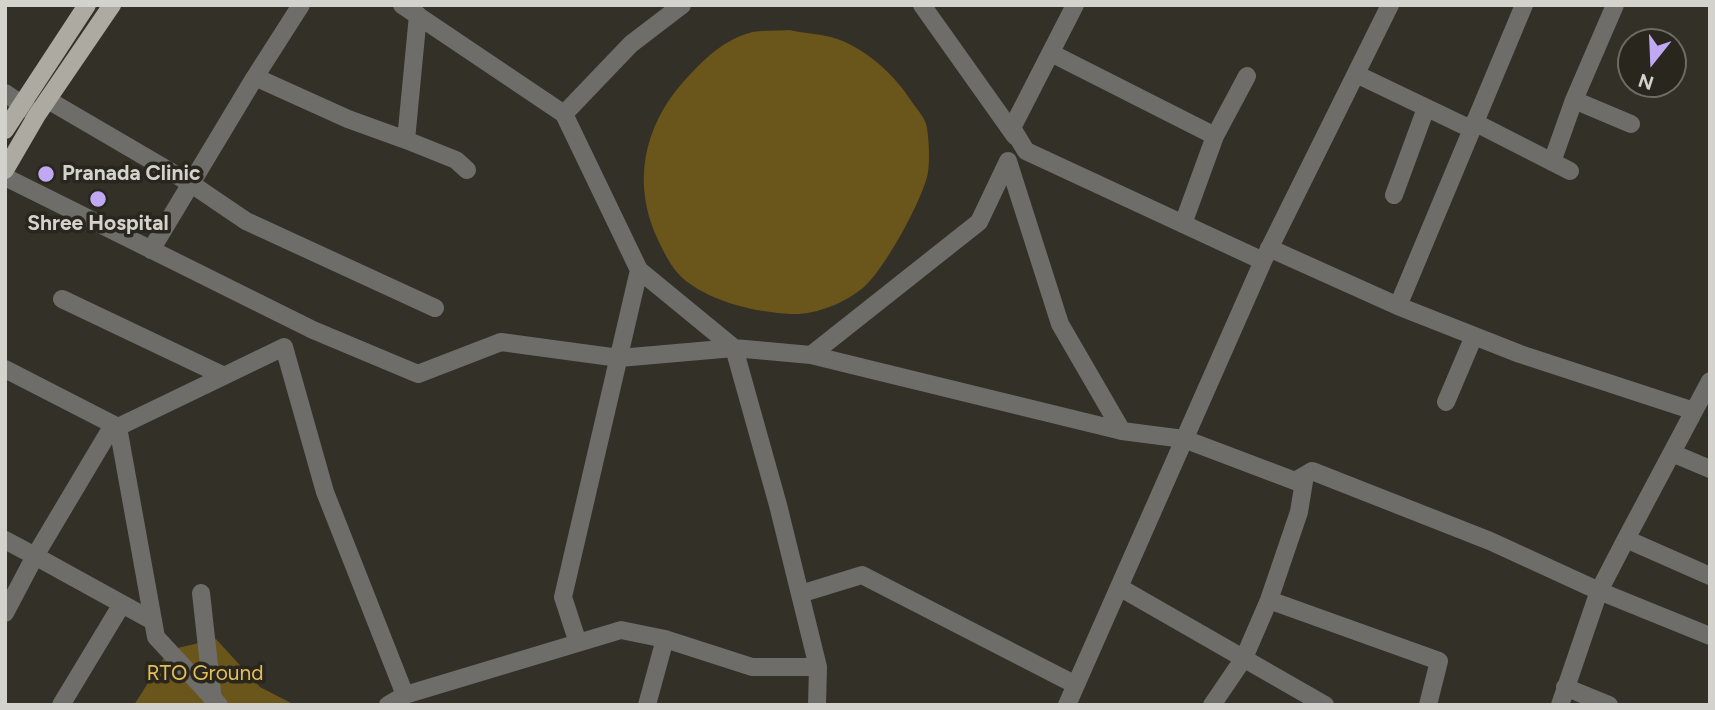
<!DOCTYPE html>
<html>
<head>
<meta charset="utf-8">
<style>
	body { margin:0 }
	#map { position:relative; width:1715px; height:710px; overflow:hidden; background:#333028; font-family:Figtree,sans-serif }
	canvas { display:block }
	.frame { position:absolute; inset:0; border:7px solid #d4d2cd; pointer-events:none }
	.north { position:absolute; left:1617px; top:28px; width:70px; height:70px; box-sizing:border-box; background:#29261e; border:2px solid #6d6b64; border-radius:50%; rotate:198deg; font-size:19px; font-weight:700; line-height:28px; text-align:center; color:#d4d2cd }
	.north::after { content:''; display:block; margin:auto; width:24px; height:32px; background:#c0a8f3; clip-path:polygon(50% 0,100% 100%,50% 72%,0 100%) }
</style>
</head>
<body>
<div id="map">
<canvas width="1715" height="710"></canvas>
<div class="frame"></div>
<div class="north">N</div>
</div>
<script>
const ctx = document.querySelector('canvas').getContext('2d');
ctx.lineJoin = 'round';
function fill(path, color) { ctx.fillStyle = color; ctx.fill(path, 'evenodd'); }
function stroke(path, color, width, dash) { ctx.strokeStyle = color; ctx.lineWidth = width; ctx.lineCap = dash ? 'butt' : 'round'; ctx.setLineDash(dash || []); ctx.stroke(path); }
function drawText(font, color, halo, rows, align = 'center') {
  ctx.font = font + ' Figtree,sans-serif'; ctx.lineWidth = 7; ctx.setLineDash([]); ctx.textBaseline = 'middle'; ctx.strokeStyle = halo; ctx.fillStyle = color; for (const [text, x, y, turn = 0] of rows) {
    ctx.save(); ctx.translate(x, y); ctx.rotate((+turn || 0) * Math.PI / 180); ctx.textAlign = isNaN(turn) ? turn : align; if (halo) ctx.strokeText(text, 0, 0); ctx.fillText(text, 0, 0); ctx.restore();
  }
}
const green = new Path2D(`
	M789 30C803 33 818 34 831 37 864 46 895 75 912 102 917 109 924 117 926 124 929 134 930 162 928 172 924 198 884 270 864 287 845 303 816 315 791 314 755 312 715 303 686 281 674 272 665 255 659 242 631 185 643 127 684 81 704 59 723 40 752 32 764 30 778 31 789 30Z
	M216 639 260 687 295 705H134L169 650Z`);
const minor = new Path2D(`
	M402 5 564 114 639 270 563 597 578 643
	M922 5 1015 136
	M1075 5 1012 128 1026 151 1263 261
	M1615 5 1574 100 1631 124
	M1051 53 1215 136 1247 76
	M1356 74 1471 129
	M255 77 348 119 406 140 418 15
	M5 93 34 113
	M48 100 190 183 246 221 435 308
	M564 114 631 44 682 5
	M1474 122 1570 171
	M406 140 456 160 467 170
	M1552 162 1574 100
	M5 177 313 330 418 374 501 342 619 358 734 348 811 355 1122 431 1184 439 1295 481 1312 471 1490 541 1599 591 1710 636
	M1394 195 1426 108
	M1183 224 1215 136
	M1269 248 1398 306 1520 354 1694 411
	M151 250 255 77 301 5
	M639 270 734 348 778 505 818 667 817 705
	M62 299 224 376
	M1398 306 1524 5
	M811 355 979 222 1008 161 1060 324 1122 431
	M5 369 118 427 156 637 219 705
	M1446 402 1474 336
	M113 425 35 556 153 621
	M118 427 284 347 325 492 405 695
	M1672 453 1710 469
	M1626 539 1710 381
	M5 540 35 556 5 613
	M1119 587 1325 705
	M201 593 213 701
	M800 594 862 575 1076 685
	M1269 600 1299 512 1305 475
	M1565 687 1609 705
	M61 705 122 604
	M388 705 405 695 621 630 665 639 752 667H818
	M647 705 665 639
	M1067 705 1263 261 1390 5
	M1212 705 1244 658 1269 600 1439 661 1428 705
	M1560 705 1599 591 1626 539 1710 576`);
const major = new Path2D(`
	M5 130 87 5
	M5 170 37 115 112 5`);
const markers = [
	[46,174,9,"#c0a8f3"],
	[98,199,9,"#c0a8f3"]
];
const poiNames = [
	["Pranada Clinic",62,174],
	["Shree Hospital",98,224,"center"]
];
const parkNames = [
	["RTO Ground",205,674]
];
fill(green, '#6a551a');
stroke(minor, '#6f6d69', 18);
stroke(major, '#adaaa1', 18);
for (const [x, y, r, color] of markers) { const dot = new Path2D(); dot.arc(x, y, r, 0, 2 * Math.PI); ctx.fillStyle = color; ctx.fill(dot); stroke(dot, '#29261e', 2.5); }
drawText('bold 21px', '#d4d2cd', '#29261e', poiNames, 'left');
drawText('21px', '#e5be57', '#29261e', parkNames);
</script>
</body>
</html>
